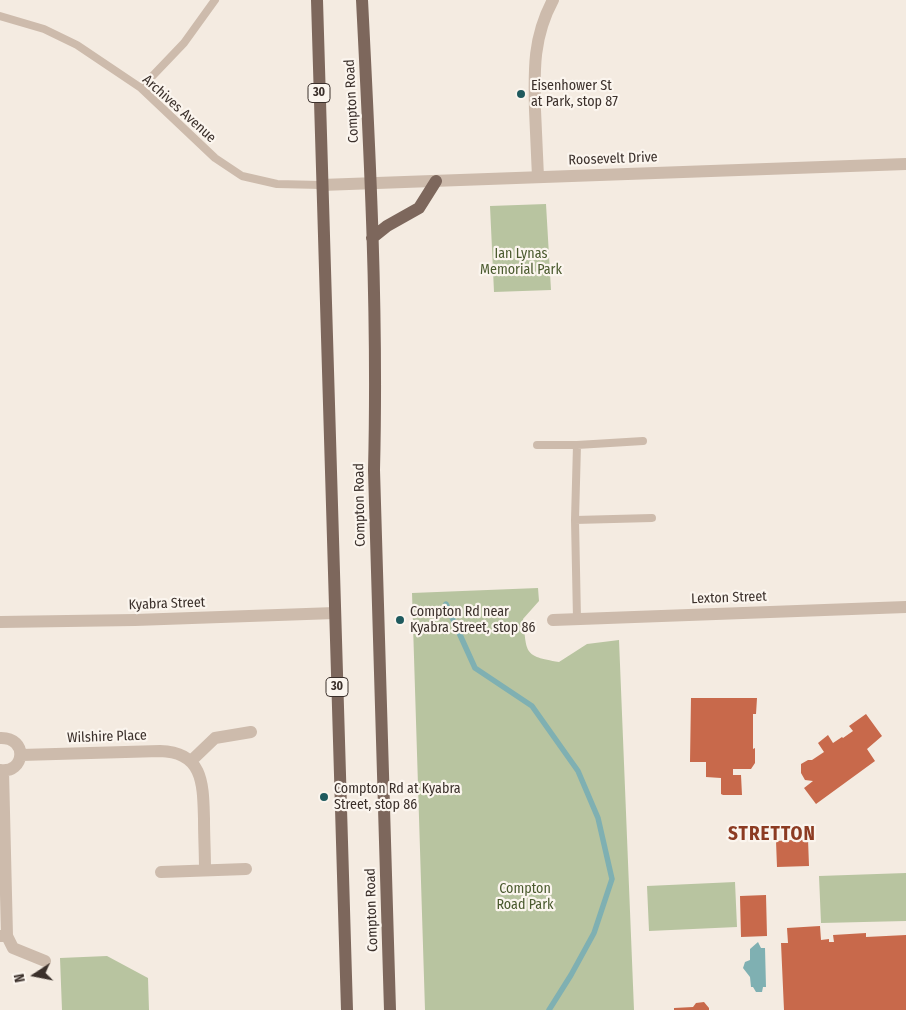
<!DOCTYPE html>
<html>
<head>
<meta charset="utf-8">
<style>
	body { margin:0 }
	#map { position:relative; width:906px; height:1010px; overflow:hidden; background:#f4ebe1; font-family:"Fira Sans Condensed",sans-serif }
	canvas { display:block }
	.north { position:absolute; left:10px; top:950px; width:50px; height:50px; -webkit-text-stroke:4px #fbf5ee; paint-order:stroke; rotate:259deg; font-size:14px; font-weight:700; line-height:20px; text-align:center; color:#3b302b }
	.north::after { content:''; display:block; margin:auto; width:18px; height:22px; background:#3b302b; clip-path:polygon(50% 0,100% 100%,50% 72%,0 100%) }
</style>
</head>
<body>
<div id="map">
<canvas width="906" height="1010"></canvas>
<div class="north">N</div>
</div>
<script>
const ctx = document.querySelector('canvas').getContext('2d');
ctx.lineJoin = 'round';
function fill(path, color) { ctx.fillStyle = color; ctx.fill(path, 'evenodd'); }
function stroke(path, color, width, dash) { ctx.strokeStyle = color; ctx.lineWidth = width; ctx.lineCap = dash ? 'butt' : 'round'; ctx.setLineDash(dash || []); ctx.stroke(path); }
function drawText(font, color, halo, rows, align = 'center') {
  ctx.font = font + ' "Fira Sans Condensed",sans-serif'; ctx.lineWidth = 4.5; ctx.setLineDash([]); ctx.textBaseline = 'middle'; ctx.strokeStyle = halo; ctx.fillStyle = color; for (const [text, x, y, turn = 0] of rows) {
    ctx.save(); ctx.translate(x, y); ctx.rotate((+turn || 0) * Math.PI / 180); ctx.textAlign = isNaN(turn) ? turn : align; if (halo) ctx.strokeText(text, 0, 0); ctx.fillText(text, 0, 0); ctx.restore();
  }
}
const green = new Path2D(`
	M546 204 551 290 494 292 490 206Z
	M538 588 539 601 523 619C527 653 523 656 559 662L587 644 619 640 634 1010H425L412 593Z
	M906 873V921L821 923 819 876Z
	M735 882 737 927 649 931 647 886Z
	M107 956 148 978 149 1010H62L60 958Z`);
const water = new Path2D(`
	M758 942 761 948H765L766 987H763L762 992H756L753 987H751L750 977 743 968 745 962 750 960V949Z`);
const stream = new Path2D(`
	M446 604 475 668 532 706 578 771 598 818 612 879 594 933 571 975 549 1010`);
const building = new Path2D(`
	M691 698H757L756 714H753V749L755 748V763L751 769H733V775H741L742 795H723L721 794V778L706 777V762H690Z
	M866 714 882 736 867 749 875 761 816 804 804 788 813 781 805 780 801 773V764L808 760H812L824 752 818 743 828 735 833 743 842 737 843 738 853 731 849 726Z
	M808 839 809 866 777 867 776 841Z
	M766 895 767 936 741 937 740 896Z
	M820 926 821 940 829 939V942H834L833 935 866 933V937L906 935V1010H784L781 943H788L787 928Z
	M704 1002 709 1008V1010H674V1008L693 1007 696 1003Z`);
const service = new Path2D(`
	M0 16 44 29 77 45 141 88 215 158 242 176 277 184 321 185
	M141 88 184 43 215 0
	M537 445H577
	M575 520 577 445 643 441
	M577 619 575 520 652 518`);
const minor = new Path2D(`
	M538 177C537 155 536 132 535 110 534 70 533 37 553 0
	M553 620 906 607
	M0 622 135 620 335 613
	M0 738C29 737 25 774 0 770
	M21 755 160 751C204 752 203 785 204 819 204 836 205 853 205 870
	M191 761 215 738 251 732
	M3 771 7 936
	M161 872 246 869
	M0 936H7L13 948 45 961`);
const tertiary = new Path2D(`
	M321 185 906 164`);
const primary = new Path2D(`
	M317 0 347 1010
	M362 0C370 156 378 313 374 470L390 1010
	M372 238 387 226 419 208 436 181`);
const markers = [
	[521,94,5,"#1f5a5e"],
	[400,620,5,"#1f5a5e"],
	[324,797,5,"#1f5a5e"]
];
const shields = [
	[319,93,22],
	[337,687,22]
];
const shieldNames = [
	["30",319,93],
	["30",337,687]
];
const poiNames = [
	["Eisenhower St",531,86],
	["at Park, stop 87",531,102],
	["Compton Rd near",410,612],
	["Kyabra Street, stop 86",410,628],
	["Compton Rd at Kyabra",334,789],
	["Street, stop 86",334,805]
];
const streetNames = [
	["Compton Road",352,101,-93],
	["Archives Avenue",179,109,42],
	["Roosevelt Drive",613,159,-2],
	["Compton Road",360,505,-91],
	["Lexton Street",729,598,-2],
	["Kyabra Street",167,604,-2],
	["Wilshire Place",107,737,-2],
	["Compton Road",372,910,-92]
];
const parkNames = [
	["Ian Lynas",521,254],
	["Memorial Park",521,270],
	["Compton",525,889],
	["Road Park",525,905]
];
const districtNames = [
	["STRETTON",772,835]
];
fill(green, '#b8c4a0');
fill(water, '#7fb0b2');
stroke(stream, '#7fb0b2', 5.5);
fill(building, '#c8694b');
stroke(service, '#cdbbac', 8);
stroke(minor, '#cdbbac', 12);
stroke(tertiary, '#cdbbac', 12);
stroke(primary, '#7d675c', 12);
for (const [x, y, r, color] of markers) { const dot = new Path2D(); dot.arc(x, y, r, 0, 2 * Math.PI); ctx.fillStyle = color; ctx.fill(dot); stroke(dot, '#fbf5ee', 2); }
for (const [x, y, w] of shields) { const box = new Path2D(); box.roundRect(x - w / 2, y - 9.5, w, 19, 4); ctx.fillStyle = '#fbf5ee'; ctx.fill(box); stroke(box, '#3b302b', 1); }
drawText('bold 12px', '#3b302b', null, shieldNames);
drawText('14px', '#3b302b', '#fbf5ee', poiNames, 'left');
drawText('14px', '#3b302b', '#fbf5ee', streetNames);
drawText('14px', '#4a5a2e', '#fbf5ee', parkNames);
ctx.letterSpacing = '1px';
drawText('bold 19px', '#8c3b22', '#fbf5ee', districtNames);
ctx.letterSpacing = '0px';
</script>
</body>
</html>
